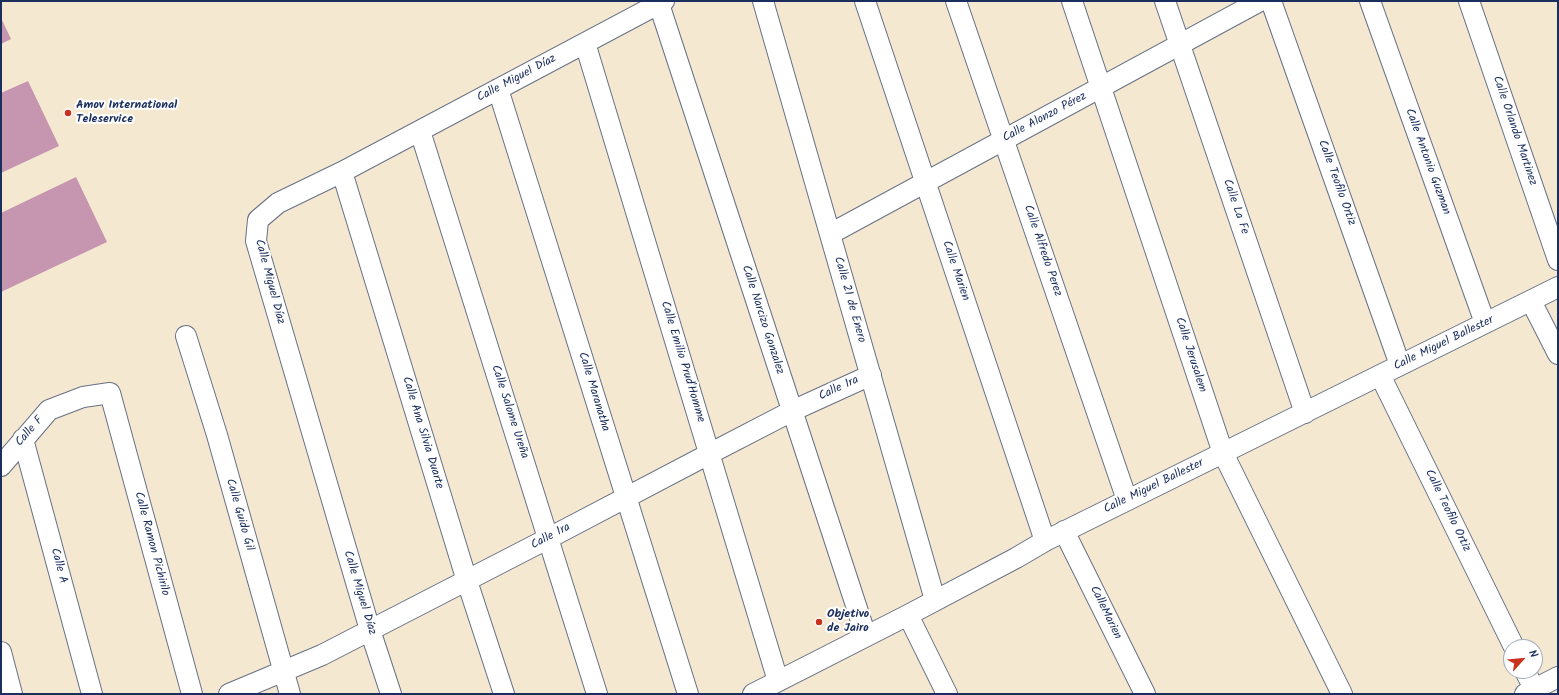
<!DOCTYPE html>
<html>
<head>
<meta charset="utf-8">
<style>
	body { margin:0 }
	#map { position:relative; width:1559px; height:695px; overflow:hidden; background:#f4e8d1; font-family:Kalam,sans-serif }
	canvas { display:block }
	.frame { position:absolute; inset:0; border:2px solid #1b2f5e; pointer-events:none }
	.north { position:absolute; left:1503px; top:639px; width:40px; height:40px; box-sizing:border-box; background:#fff; border:1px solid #a4acbf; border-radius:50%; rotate:63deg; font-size:11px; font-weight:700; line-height:16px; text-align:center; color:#1b2f5e }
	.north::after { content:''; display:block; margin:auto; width:14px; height:18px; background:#c8321e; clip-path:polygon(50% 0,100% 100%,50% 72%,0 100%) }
</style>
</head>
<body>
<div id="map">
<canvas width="1559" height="695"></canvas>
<div class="frame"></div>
<div class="north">N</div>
</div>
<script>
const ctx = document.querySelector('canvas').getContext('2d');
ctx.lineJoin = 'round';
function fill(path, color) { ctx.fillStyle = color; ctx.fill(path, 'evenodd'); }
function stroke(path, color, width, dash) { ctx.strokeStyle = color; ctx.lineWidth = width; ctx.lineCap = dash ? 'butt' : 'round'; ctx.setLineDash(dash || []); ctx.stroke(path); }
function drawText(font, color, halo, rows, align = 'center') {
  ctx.font = font + ' Kalam,sans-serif'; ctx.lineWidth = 4; ctx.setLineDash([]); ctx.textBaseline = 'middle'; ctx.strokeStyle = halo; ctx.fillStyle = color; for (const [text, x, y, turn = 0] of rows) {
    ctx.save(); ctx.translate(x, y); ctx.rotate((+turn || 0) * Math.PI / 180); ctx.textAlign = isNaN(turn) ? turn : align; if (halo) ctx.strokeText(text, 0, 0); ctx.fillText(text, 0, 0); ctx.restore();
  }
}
const building = new Path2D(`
	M1 18 11 39 1 44Z
	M28 81 59 146 1 173V93Z
	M76 177 107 242 1 292V213Z`);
const street = new Path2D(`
	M763 1 935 600
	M865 1 1045 541
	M956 1 1127 500
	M1072 1 1223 453 1342 694
	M1165 1 1305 413
	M1271 1 1400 365
	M1370 1 1485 323
	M1469 1 1558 260
	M659 4 866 636
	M585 43 778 681
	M498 89 688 694
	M420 131 597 694
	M342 172 467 581 504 694
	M830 234 1260 1
	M1531 301 1558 354
	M186 336 217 435 290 694
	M1380 375 1514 647
	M23 439 92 694
	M1 466 49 410 83 397 110 393 192 694
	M1064 531 1145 694
	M908 615 947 694
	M1 652 12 694
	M1525 671 1537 694
	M229 694 322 655 549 538 709 454 792 411 871 375
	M391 694 370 630 256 241 258 220 278 203 342 172 664 1
	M753 694 908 615 1016 558 1045 541 1558 287
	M1525 694 1558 677`);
const markers = [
	[68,113,4,"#c8321e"],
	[819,622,4,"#c8321e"]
];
const streetNames = [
	["Calle Miguel Díaz",517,79,-28],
	["Calle Alonzo Pérez",1045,118,-28],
	["Calle Orlando Martinez",1514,131,71],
	["Calle Antonio Guzman",1427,162,70],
	["Calle Teofilo Ortiz",1336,183,70],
	["Calle La Fe",1235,207,71],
	["Calle Alfredo Perez",1042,251,71],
	["Calle Marien",955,271,71],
	["Calle Miguel Díaz",269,282,75],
	["Calle 21 de Enero",849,300,74],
	["Calle Narcizo Gonzalez",762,320,72],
	["Calle Miguel Ballester",1444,344,-26],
	["Calle Jerusalem",1190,355,72],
	["Calle Emilio Prud'Homme",682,362,73],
	["Calle 1ra",839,389,-25],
	["Calle Maranatha",593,392,73],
	["Calle Salome Ureña",509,412,72],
	["Calle F",30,432,-49],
	["Calle Ana Silvia Duarte",422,433,73],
	["Calle Miguel Ballester",1154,487,-26],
	["Calle Teofilo Ortiz",1447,511,64],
	["Calle Guido Gil",239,515,74],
	["Calle 1ra",551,537,-28],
	["Calle Ramon Pichirilo",151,544,75],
	["Calle A",58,566,75],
	["Calle Miguel Díaz",359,593,73],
	["CalleMarien",1105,613,64]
];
const poiNames = [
	["Amov International",76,106],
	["Teleservice",76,120],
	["Objetivo",827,615],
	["de Jairo",827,629]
];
fill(building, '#c695b0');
stroke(street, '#677086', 22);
stroke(street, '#fff', 20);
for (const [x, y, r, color] of markers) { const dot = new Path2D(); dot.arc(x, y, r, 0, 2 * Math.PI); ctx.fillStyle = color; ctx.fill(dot); stroke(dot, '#fff', 1.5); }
drawText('12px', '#1b2f5e', '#fff', streetNames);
drawText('bold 12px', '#1b2f5e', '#fff', poiNames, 'left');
</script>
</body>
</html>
